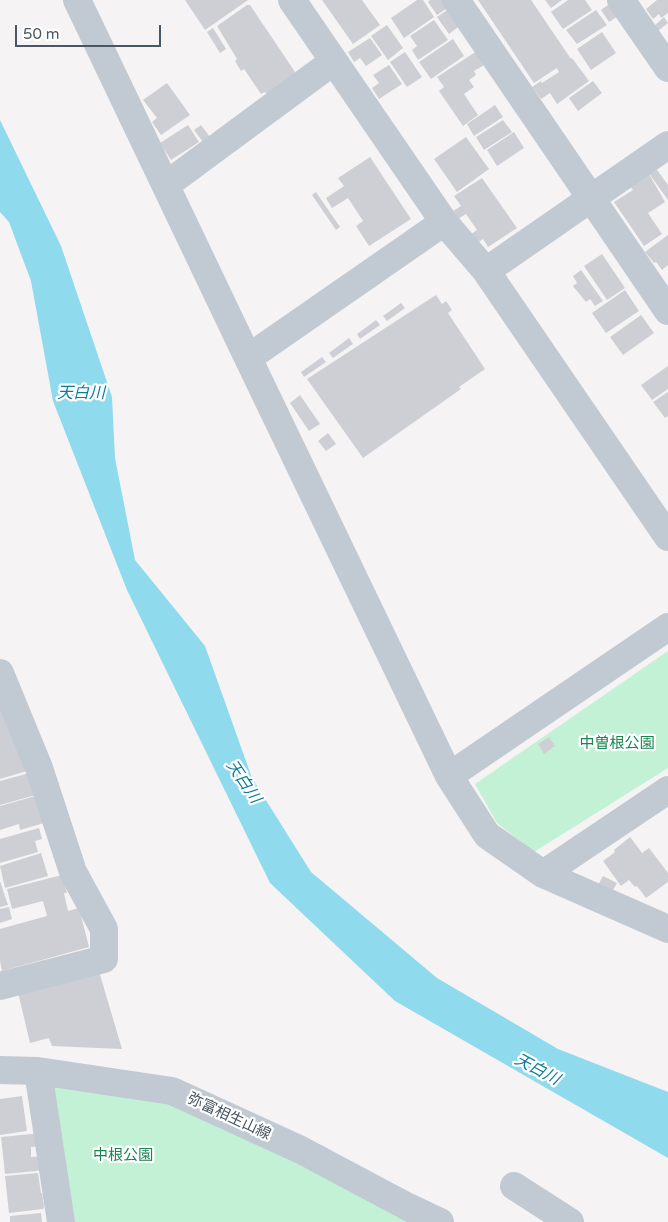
<!DOCTYPE html>
<html>
<head>
<meta charset="utf-8">
<style>
	body { margin:0 }
	#map { position:relative; width:668px; height:1222px; overflow:hidden; background:#f5f3f3; font-family:"Varela Round",sans-serif }
	canvas { display:block }
	.scale { position:absolute; left:15px; top:25px; width:146px; height:22px; box-sizing:border-box; border:2px solid #4a5661; border-top:0; padding-left:6px; font-size:15px; line-height:18px; white-space:nowrap; color:#4a5661; -webkit-text-stroke:4px #fff; paint-order:stroke }
</style>
</head>
<body>
<div id="map">
<canvas width="668" height="1222"></canvas>
<div class="scale">50 m</div>
</div>
<script>
const ctx = document.querySelector('canvas').getContext('2d');
ctx.lineJoin = 'round';
function fill(path, color) { ctx.fillStyle = color; ctx.fill(path, 'evenodd'); }
function stroke(path, color, width, dash) { ctx.strokeStyle = color; ctx.lineWidth = width; ctx.lineCap = dash ? 'butt' : 'round'; ctx.setLineDash(dash || []); ctx.stroke(path); }
function drawText(font, color, halo, rows, align = 'center') {
  ctx.font = font + ' "Varela Round","Noto Sans JP",sans-serif'; ctx.lineWidth = 4.5; ctx.setLineDash([]); ctx.textBaseline = 'middle'; ctx.strokeStyle = halo; ctx.fillStyle = color; for (const [text, x, y, turn = 0] of rows) {
    ctx.save(); ctx.translate(x, y); ctx.rotate((+turn || 0) * Math.PI / 180); ctx.textAlign = isNaN(turn) ? turn : align; if (halo) ctx.strokeText(text, 0, 0); ctx.fillText(text, 0, 0); ctx.restore();
  }
}
const green = new Path2D(`
	M668 651V768L534 852 497 823 475 784Z
	M45 1080 168 1097 411 1222H67Z`);
const water = new Path2D(`
	M0 120 61 246 112 397 115 458 135 560 205 646 252 778 311 872 437 978 558 1049 668 1092V1158L395 1001 270 883 127 590 53 401 31 281 9 222 0 212Z`);
const building = new Path2D(`
	M185 0H248L205 30Z
	M322 0H362L380 25 353 44Z
	M417 0H423L434 17 404 38 391 18Z
	M430 0H446L450 6 437 15 428 2Z
	M478 0H531L571 59 572 58 589 81 557 104 550 93 541 99 532 87 541 81 542 83 559 72 557 68 534 83Z
	M545 0H562L551 8Z
	M568 0H585L592 10 563 29 551 12Z
	M657 0H668V13L661 18 659 14 653 19 646 9Z
	M612 2 621 14 609 22 601 10Z
	M247 5H250L295 72 294 73 295 75 267 94 265 92 261 94 244 69 241 71 235 61 237 59 217 26Z
	M450 8 462 24 449 34 437 17Z
	M596 10 607 25 577 44 566 30Z
	M664 17 668 23 658 31 654 26Z
	M434 20 448 40 418 60 412 50 417 46 410 36Z
	M387 25 403 48 388 60 371 36Z
	M213 28 226 49 220 53 207 32Z
	M602 32 616 53 591 70 577 49Z
	M370 38 382 55 366 66 360 58 354 62 348 52Z
	M453 39 464 56 431 79 419 62Z
	M477 51 486 64 474 71 476 75 469 80 474 87 464 94 478 115 463 126 439 91 444 87 437 77Z
	M405 52 422 77 407 87 390 62Z
	M389 65 402 84 379 99 372 88 379 83 373 75Z
	M593 81 602 93 578 111 569 98Z
	M167 83 190 115 161 135 152 122 157 118 143 100Z
	M495 105 503 117 474 136 467 124Z
	M503 120 512 132 484 150 476 137Z
	M188 125 199 142 171 160 160 143Z
	M201 125 210 137 203 142 194 130Z
	M514 132 524 148 497 166 487 150Z
	M466 137 489 169 457 192 434 159Z
	M370 157 411 219 369 246 356 226 363 221 348 198 332 208 326 198 344 186 338 178Z
	M655 167 668 185V200L648 172Z
	M649 174 665 202 648 213 662 234 644 246 614 202 633 190 630 186Z
	M482 178 517 228 488 247 483 239 476 244 470 235 477 230 466 214 458 219 453 211 461 206 454 196Z
	M316 192 340 227 336 230 312 195Z
	M668 235V265L662 270 656 262 654 263 645 252Z
	M602 254 625 288 607 300 584 266Z
	M581 270 603 301 595 306 590 299 586 302 573 286 577 283 573 276Z
	M625 290 639 311 606 333 592 313Z
	M436 295 442 304 446 301 452 310 448 313 485 369 459 387 461 389 363 458 307 379Z
	M401 303 405 308 387 321 383 316Z
	M641 315 654 333 623 355 610 337Z
	M376 320 380 325 360 339 357 334Z
	M349 338 353 344 333 358 329 353Z
	M322 357 326 362 304 377 301 372Z
	M668 366V389L652 400 641 385Z
	M668 392V416L665 418 653 402Z
	M300 395 320 424 309 431 290 403Z
	M328 433 336 444 326 451 318 441Z
	M0 699 27 771 0 779Z
	M549 737 555 746 544 754 538 744Z
	M33 772 39 794 0 805V781Z
	M39 795 44 823 20 830 19 824 0 830V806Z
	M39 828 42 839 35 841 38 852 0 863V839Z
	M630 837 642 853 649 848 668 873V882L646 898 637 886 635 887 629 880 621 886 603 861 615 852 614 850Z
	M41 853 48 876 5 888 0 866Z
	M62 875 67 893H64L68 911 79 908 89 947 2 971 0 961V929L47 916 43 901 12 909 7 889Z
	M603 876 617 883 610 896 596 889Z
	M0 881 8 905 0 907Z
	M9 907 12 919 0 923V909Z
	M98 968 122 1049 52 1046 49 1038 30 1043 17 988Z
	M22 1096 27 1131 0 1135V1099Z
	M42 1133 43 1146 31 1147V1157L44 1156 46 1170 5 1174 1 1137Z
	M38 1173 41 1193H42L44 1207 43 1209 9 1213 5 1176Z
	M41 1213 42 1222H10V1216Z`);
const minor = new Path2D(`
	M77 0 248 358
	M292 0 444 222
	M456 0 668 311
	M621 0 668 68
	M166 185 334 61
	M486 271 668 145
	M668 537 486 271 444 222 248 358 449 776 487 835 543 874 668 929
	M0 673 39 768 73 872 104 929V959L0 986
	M449 776 668 627
	M543 874 668 790
	M0 1070 38 1071 172 1091 301 1150 408 1207 440 1222
	M38 1071 61 1222
	M514 1186 570 1222`);
const parkNames = [
	["中曽根公園",617,744],
	["中根公園",123,1156]
];
const streetNames = [
	["弥富相生山線",229,1117,25]
];
const waterNames = [
	["天白川",81,394],
	["天白川",243,782,56],
	["天白川",537,1070,28]
];
fill(green, '#c3f1d5');
fill(water, '#90daee');
fill(building, '#cdcfd5');
stroke(minor, '#c1cad2', 28);
drawText('15px', '#17864f', '#fff', parkNames);
drawText('15px', '#4a5661', '#fff', streetNames);
drawText('italic 16px', '#0c7c9b', '#fff', waterNames);
</script>
</body>
</html>
